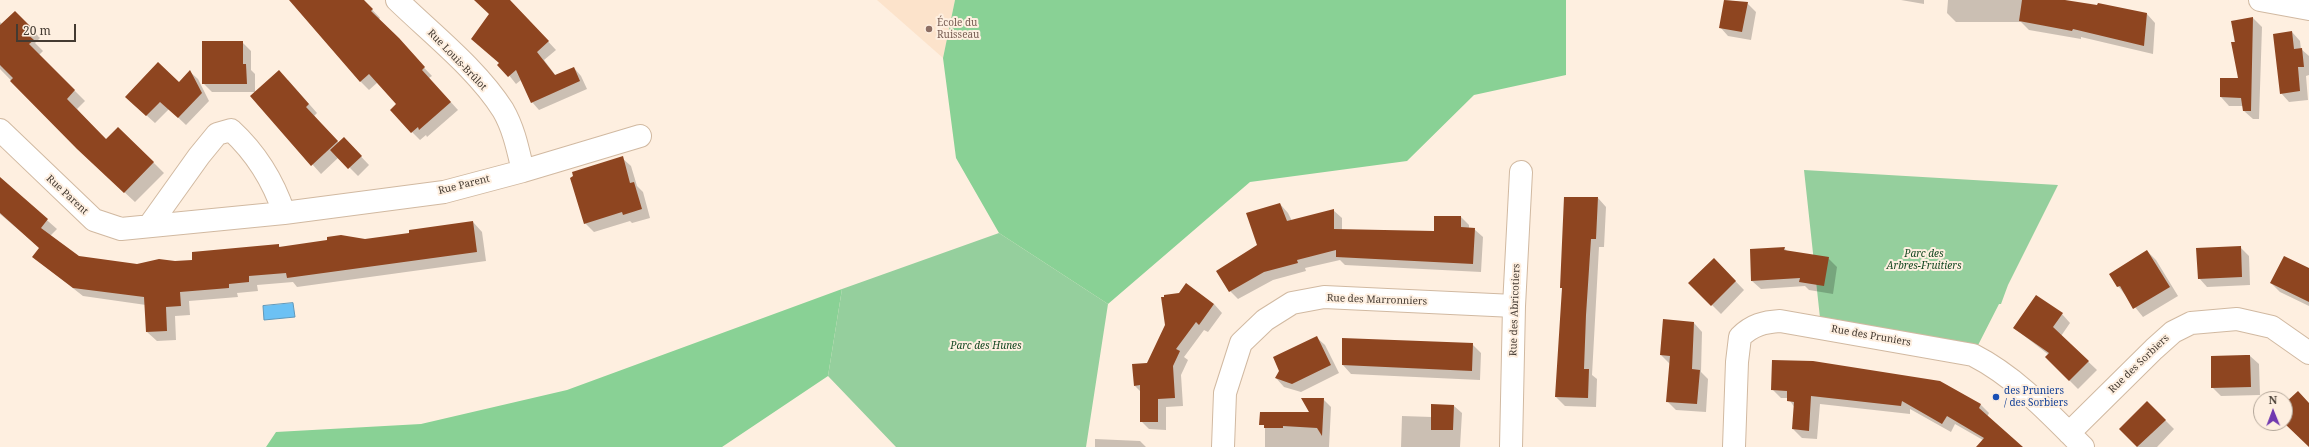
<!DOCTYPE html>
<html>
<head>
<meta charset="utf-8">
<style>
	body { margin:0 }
	#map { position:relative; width:2309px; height:447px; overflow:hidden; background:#feefe0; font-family:"Noto Serif",serif }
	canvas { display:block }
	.north { position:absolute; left:2253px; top:391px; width:40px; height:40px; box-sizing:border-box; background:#feefe0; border:1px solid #b4a79a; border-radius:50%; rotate:359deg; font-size:11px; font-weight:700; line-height:16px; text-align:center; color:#443a31 }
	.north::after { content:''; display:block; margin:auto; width:14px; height:18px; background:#7038af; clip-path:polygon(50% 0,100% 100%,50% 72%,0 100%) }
	.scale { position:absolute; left:16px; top:24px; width:60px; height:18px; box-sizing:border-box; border:2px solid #443a31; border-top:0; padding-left:5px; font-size:12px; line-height:14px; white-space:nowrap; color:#443a31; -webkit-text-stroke:3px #feefe0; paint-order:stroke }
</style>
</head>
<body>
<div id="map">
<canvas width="2309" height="447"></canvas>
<div class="north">N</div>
<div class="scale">20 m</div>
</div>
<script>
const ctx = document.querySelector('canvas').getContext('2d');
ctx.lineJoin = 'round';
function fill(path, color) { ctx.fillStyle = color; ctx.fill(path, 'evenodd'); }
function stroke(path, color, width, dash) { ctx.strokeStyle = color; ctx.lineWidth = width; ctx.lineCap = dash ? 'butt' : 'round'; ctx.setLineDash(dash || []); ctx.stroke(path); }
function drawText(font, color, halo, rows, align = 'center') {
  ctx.font = font + ' "Noto Serif",serif'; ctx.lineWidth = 4; ctx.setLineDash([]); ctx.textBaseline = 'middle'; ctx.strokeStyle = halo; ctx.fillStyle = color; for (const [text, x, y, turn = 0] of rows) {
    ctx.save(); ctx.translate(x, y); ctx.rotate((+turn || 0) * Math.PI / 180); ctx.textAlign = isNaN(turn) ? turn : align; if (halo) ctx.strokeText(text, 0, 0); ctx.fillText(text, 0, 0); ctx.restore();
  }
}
const built = new Path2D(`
	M877 0H955L943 58Z`);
const green = new Path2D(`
	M1804 170 2058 185 2008 285 2001 304H1999L1973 355 1821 327Z
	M999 233 1108 304 1086 447H896L828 376 842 289Z`);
const forest = new Path2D(`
	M955 0H1566V75L1474 95 1407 161 1250 182 1108 304 999 233 956 158 943 58Z
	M842 289 828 376 722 447H266L276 432 421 424 567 390Z`);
const water = new Path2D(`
	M293 303 295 317 264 320 263 306Z`);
const shadow = new Path2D(`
	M297 0H363L380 18 378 20 432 76 429 78 458 110 427 137 426 135 420 140 412 132 398 104 378 82 369 90 361 82 293 3Z
	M477 0H502L529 21 556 50 544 60 556 76 574 68 581 76 587 89 539 110 532 102 521 80 516 84 500 64 490 14Z
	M1725 0 1747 3 1756 12 1751 40 1728 36 1720 27Z
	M1901 0H1924V4Z
	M1948 0H2058L2147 14 2155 23 2153 54 2081 37V39L2029 30 2021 22H1956L1947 13Z
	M15 12 40 38 35 43 43 51 39 55 85 101 77 109 106 141 153 162 164 173 135 202 78 149 0 69V22L2 24Z
	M2253 18 2262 27 2259 119H2253L2244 111 2243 106H2229L2221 97 2239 79 2232 22Z
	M2292 32 2300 41 2301 49 2309 56V75L2306 76 2308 100 2289 102 2281 93Z
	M242 42 251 51V70L255 74V92H212L203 83Z
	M190 72 198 79 209 101 186 125 169 109 155 123 135 105 179 83Z
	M288 80 317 113 314 116 339 143 352 147 369 165 358 176 339 157 321 174 251 96Z
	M622 158 631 166 637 186 643 192 650 218 632 223 630 221 594 232 585 223Z
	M0 179 57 229 50 236 79 257 137 265 193 261 278 245 281 248 365 240 410 234 473 222 482 232 486 261 297 287 293 282 257 285 258 291 237 293 238 297 189 301 190 315 175 316 176 340 157 341 147 332 146 305 83 296 33 257 40 248 0 214Z
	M1598 198 1606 207 1604 247H1599L1592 375 1597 379 1596 407 1565 406 1556 397 1563 289 1561 287Z
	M1280 204 1288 213 1292 221 1333 210 1342 218V231L1434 232 1461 217 1469 225V229H1474L1483 237 1481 272 1345 265 1340 260 1305 268 1306 271 1273 280 1238 299 1230 291 1258 245Z
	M2240 247 2249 256 2250 285 2207 287 2199 278Z
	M1784 248 1788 252 1828 258 1837 267 1833 294 1809 290 1805 286 1761 289 1752 281Z
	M2147 251 2156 260 2178 296 2143 317 2118 286Z
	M1714 259 1744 290 1721 314 1690 283Z
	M2309 269V306L2280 292 2271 283Z
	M1214 304 1222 313 1208 332 1204 330 1184 357 1188 360 1181 375 1183 406 1166 407V430L1149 429 1141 421V392L1135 386 1147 363Z
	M2062 314 2070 323 2061 336 2097 370 2078 389 2046 357 2049 355 2014 328Z
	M1694 323 1702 332 1701 372 1708 379 1706 412 1676 410 1667 401 1670 364 1661 355Z
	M1316 337 1325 345 1339 373 1301 392 1284 387 1276 378Z
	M1343 339 1472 344 1481 353 1480 380 1351 374 1343 365Z
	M2250 356 2259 364 2260 395 2221 396 2212 387Z
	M1940 382 1981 405 1989 413 1987 417 2020 447H1982L1983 440 1955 424 1951 432 1910 409V414L1820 404 1817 439 1802 438 1793 429 1795 408 1788 398H1781L1772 389Z
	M1323 399 1331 407 1329 447H1265V413H1310Z
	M2147 402 2174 429 2157 447H2138L2121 429Z
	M1454 406 1462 413 1460 447H1401L1402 416 1432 417Z
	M1095 439 1140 441 1146 447H1095Z`);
const building = new Path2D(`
	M289 0H364L373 9 371 11 399 38 425 67 422 70 451 102 419 130 418 127 411 133 390 110 396 104 369 74 360 82Z
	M474 0H510L549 41 537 52 555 75 574 67 580 81 531 103 516 70 508 77 497 65 499 63 471 39 489 14Z
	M1724 0 1748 2 1742 32 1719 28Z
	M2022 0H2065L2097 5 2098 3 2147 13 2144 46 2073 29 2072 31 2019 21Z
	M15 11 31 27 25 32 34 40 29 44 75 90 67 99 106 139 118 127 154 162 124 193 77 149 10 81 13 78 0 65V25Z
	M2253 17 2251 111H2243L2241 98 2220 97V78H2238L2231 42H2235L2231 21Z
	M2292 31 2294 49 2302 48 2304 67H2298L2300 91 2280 94 2273 34Z
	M202 41H243V64H246L247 84H202Z
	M158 62 179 82 190 70 202 93 178 118 160 102 146 116 125 97Z
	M279 70 309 104 306 107 338 141 311 166 250 96Z
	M344 137 362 156 348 169 330 150Z
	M623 156 630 183 634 182 642 209 623 215 622 212 584 224 570 178 573 176 572 172Z
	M0 177 48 219 41 228 79 256 137 264 159 259 175 261 192 260V252L279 244V247L327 240V237L341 235 365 239 409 233V230L473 221 477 252 287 278 286 273 249 276V282L229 284V288L180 292 181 306 166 307 167 331 146 332 144 297 73 288 32 257 39 248 0 213Z
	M1564 197H1598L1596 239H1591L1586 315 1584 369H1589L1588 398 1555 397 1562 288H1560Z
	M1280 203 1287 221 1334 209V229L1434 231V216H1461V227L1475 228 1473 264 1336 257V250L1297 260 1298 263 1264 272 1229 292 1216 271 1257 245 1246 213Z
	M2241 246 2242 277 2198 279 2196 248Z
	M1785 247 1784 250 1829 257 1824 286 1799 282 1800 278 1751 281 1750 249Z
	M2147 250 2170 287 2133 309 2120 286 2117 287 2109 274Z
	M2284 256 2309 268V302L2270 283Z
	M1714 258 1736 281 1711 306 1688 283Z
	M1186 283 1214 304 1199 325 1196 322 1176 349 1180 351 1173 366 1175 398 1158 399V422H1140V385L1134 386 1132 364 1147 363 1165 325 1161 297H1164V295L1179 293Z
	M2036 295 2063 313 2053 327 2089 361 2069 381 2045 357 2049 353 2013 328Z
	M1663 319 1694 322 1692 369 1700 370 1697 404 1666 402 1670 356 1660 355Z
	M1317 336 1331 365 1292 384 1275 378 1279 371 1273 357Z
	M1342 338 1473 343 1472 371 1342 365Z
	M2246 355H2250L2251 387 2211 388V356Z
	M1772 360 1813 361 1940 381 1981 404 1979 408 2023 447H1976L1984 438 1947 416 1942 424 1902 401 1901 406 1811 396 1809 431 1792 429 1794 402 1787 401V391L1771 390Z
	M2298 391 2309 403V447L2285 424V403Z
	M1301 398H1324L1322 436 1317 428 1283 426V428H1264V425H1259L1260 412H1309Z
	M2147 401 2166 420 2137 447 2119 429Z
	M1431 404 1454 405 1453 430H1431Z`);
const street = new Path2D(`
	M397 0C432 34 477 69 503 110 514 129 518 150 523 171
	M0 130 94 220 121 229 284 213 444 192 523 171 640 136
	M149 226 199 156 217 134 231 130C256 153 273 180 284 213
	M2069 433 2154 349 2173 332 2191 323 2237 319 2272 327 2309 353
	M1223 447 1225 393 1241 343 1265 320 1292 303 1324 297 1514 306
	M1511 447 1514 306 1521 172
	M1734 447 1737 362 1740 337C1752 325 1764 322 1780 321L1973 355C2016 377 2049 413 2083 447`);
const secondary = new Path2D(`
	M2260 0 2309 9`);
const markers = [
	[929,29,4,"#8d6e63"],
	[1996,397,4,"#1a4fb4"]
];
const educationNames = [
	["École du",937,23],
	["Ruisseau",937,35]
];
const streetNames = [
	["Rue Louis-Brûlot",457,60,46],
	["Rue Parent",464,185,-14],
	["Rue Parent",67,195,43],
	["Rue des Marronniers",1377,300,2],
	["Rue des Abricotiers",1515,310,-88],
	["Rue des Pruniers",1871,336,10],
	["Rue des Sorbiers",2139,364,-44]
];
const parkNames = [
	["Parc des",1924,254],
	["Arbres-Fruitiers",1924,266],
	["Parc des Hunes",986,346]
];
const transitNames = [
	["des Pruniers",2004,391],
	["/ des Sorbiers",2004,403]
];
fill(built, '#fce3cb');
fill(green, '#95cf9d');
fill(forest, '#89d195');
fill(water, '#6cc1f4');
stroke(water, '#6098ba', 1);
fill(shadow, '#0003');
fill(building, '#8e4520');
stroke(street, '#d1b9a1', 24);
stroke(secondary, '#d1b9a1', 24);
stroke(street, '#fff', 22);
stroke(secondary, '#fff', 22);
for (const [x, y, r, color] of markers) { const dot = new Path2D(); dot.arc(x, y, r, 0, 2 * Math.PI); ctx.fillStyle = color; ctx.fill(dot); stroke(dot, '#feefe0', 1.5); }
drawText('10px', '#785e54', '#feefe0', educationNames, 'left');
drawText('10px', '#443a31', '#feefe0', streetNames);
drawText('italic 10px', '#154822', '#feefe0', parkNames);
drawText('10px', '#164399', '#feefe0', transitNames, 'left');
</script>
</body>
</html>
